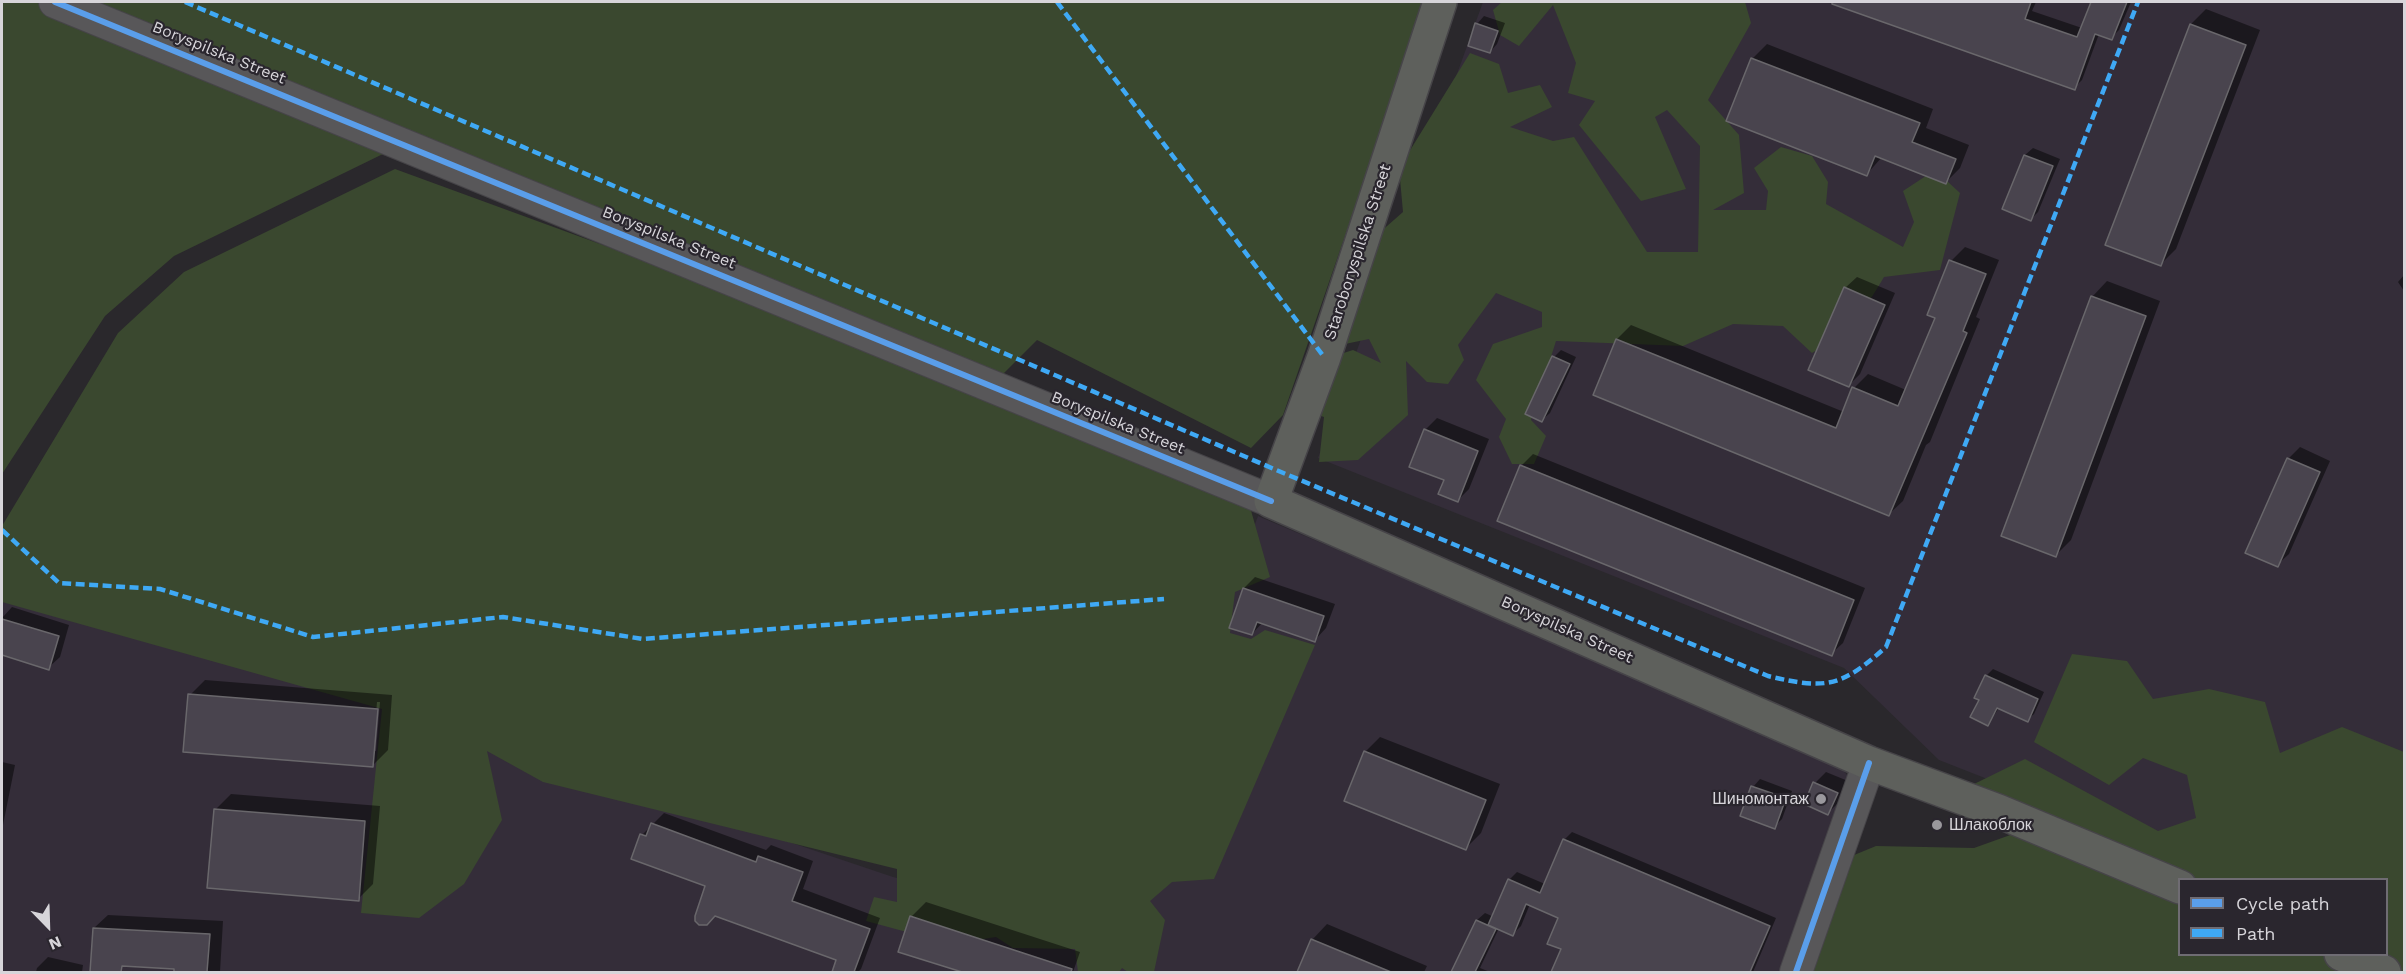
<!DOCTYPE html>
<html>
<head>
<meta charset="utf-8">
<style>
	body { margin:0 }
	#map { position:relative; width:2406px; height:974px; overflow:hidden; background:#2a282c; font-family:"Work Sans",sans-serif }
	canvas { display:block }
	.frame { position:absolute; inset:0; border:3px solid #d7d5da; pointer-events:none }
	.legend { position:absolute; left:2178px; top:878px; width:210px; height:78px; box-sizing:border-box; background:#2a262e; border:2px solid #6f6c73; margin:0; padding:8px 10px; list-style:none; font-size:18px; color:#d7d5da }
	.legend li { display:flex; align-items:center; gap:12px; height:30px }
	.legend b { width:30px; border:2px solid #6f6c73 }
	.north { position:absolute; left:18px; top:896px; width:60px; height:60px; -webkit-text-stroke:4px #2a262e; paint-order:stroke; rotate:157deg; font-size:16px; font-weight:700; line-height:24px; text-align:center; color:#d7d5da }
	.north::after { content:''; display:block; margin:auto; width:21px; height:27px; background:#d7d5da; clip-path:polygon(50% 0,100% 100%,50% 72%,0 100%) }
</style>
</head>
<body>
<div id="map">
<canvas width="2406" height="974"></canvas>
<div class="frame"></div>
<ul class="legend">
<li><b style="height:8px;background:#5a9eea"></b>Cycle path</li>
<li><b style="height:8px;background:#3fa9f5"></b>Path</li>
</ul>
<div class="north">N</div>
</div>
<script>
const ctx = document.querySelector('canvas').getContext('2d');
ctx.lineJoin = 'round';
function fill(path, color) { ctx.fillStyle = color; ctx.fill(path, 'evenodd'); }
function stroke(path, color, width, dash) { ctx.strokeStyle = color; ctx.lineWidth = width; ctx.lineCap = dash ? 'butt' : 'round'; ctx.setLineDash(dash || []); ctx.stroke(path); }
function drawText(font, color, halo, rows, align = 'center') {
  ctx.font = font + ' "Work Sans",sans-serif'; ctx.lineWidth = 4.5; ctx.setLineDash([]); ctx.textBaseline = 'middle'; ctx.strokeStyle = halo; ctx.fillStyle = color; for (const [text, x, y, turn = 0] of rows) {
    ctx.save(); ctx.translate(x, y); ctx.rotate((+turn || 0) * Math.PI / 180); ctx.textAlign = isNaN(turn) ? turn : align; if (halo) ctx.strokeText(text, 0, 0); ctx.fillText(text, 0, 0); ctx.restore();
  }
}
const built = new Path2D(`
	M1483 2H2404V944L2386 880 2242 879 1939 760 1844 668 1318 458Z
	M1258 516 1835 761 1849 777 1786 972H2V577L893 877 1106 929Z`);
const green = new Path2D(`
	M2 2H1426L1283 415 1251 448 1037 340 997 380 387 152 174 256 105 316 2 474Z
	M1502 2H1745L1751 23 1708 100 1739 135 1744 193 1713 210H1766L1768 191 1754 168 1781 147 1812 156 1828 182 1826 204 1903 247 1914 222 1903 191 1935 170 1960 193 1940 270 1884 277C1865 310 1846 334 1812 353L1783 326 1733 324 1683 346 1556 341 1531 420 1546 436 1534 464H1512L1499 437 1506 419 1476 380 1493 344 1542 327V312L1496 293 1458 345 1464 360 1448 384 1427 382 1406 361 1408 415 1358 460 1319 462 1324 417 1307 411 1328 358 1353 350 1381 363 1369 339 1345 344 1370 241 1403 212 1400 179 1409 152 1470 53 1499 64 1508 93 1540 85 1552 107 1510 127 1553 141 1574 137 1647 252H1698L1700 146 1667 110 1655 117 1686 189 1641 201 1579 125 1595 101 1568 93 1576 63 1553 5 1519 46 1500 35 1493 10Z
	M395 169 857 338 1248 500 1270 577 1235 592 1230 633 1251 639 1265 630 1315 645 1214 879 1172 882 1150 901 1165 920 1154 972H1128L1122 968 1119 972H1078L1075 949 1013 948 996 937 951 944 866 921 874 897 897 902V869L543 782 487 751 502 820 464 884 419 918 361 913 382 709 2 602V526L118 333 184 272Z
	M2072 654 2127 661 2153 699 2209 689 2265 702 2280 753 2342 727 2404 752V972H1802L1842 860 1876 846 1974 848 2027 829 1972 785 2025 759 2158 831 2196 818 2187 775 2143 758 2109 785 2034 742ZM2180 880H2386V954H2180Z`);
const shadow = new Path2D(`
	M1832 2H2036L2032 11 2082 28 2092 2H2131L2119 30 2111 38 2099 34 2082 80 2074 88Z
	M2206 9 2260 30 2176 249 2160 265 2191 24Z
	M1484 16 1505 23 1497 44 1490 52 1477 24Z
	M1767 44 1933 109 1926 128 1969 145 1960 168 1946 182 1882 157 1867 174 1752 59Z
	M2033 148 2060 159 2038 212 2031 219 2004 208 2025 155Z
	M1965 247 1999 260 1976 317 1980 319 1930 442 1926 445 1903 501 1889 514 1595 394 1617 339 1631 325 1844 412 1854 388 1868 374 1906 390 1936 317 1929 314 1951 261Z
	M2404 275V291L2398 282Z
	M1857 277 1895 293 1860 374 1848 386 1845 288Z
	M2107 281 2160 301 2071 540 2055 556 2092 297Z
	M1561 350 1576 357 1550 413 1542 420 1554 357Z
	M1437 418 1489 439 1469 489 1457 501 1446 480 1411 466 1426 429Z
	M2300 447 2330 461 2289 554 2277 565 2288 459Z
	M1533 454 1865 588 1843 643 1831 654 1521 466Z
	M1255 577 1335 604 1326 628 1315 640 1263 622 1252 634 1244 588Z
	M12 607 69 625 60 657 48 668 2 654V618Z
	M1993 669 2044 692 2034 714 2027 720 1999 708 1988 724 1986 676Z
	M205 680 392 695 388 750 373 765 190 695ZM377 702H380L376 751H373Z
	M1380 737 1500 784 1481 833 1466 848 1365 752Z
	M2 762 15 765 2 830Z
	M1826 772 1848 781 1839 802 1828 813 1815 783Z
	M1760 779 1792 791 1782 819 1774 827 1742 815 1753 787Z
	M231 794 380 806 373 884 358 899 216 809Z
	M664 813 766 850 771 845 813 861 803 889 880 918 861 969 858 972H833L838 959 707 885 642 835Z
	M1572 832 1776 918 1753 972H1552L1563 949 1560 917 1530 904 1521 926 1513 934 1499 928 1480 968 1490 972H1453L1477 920 1485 913 1494 917 1509 880 1517 872 1545 884 1564 840Z
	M926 902 1080 952 1073 972H966L900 951 911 917Z
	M108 915 223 921 220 972H175V968L94 928Z
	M1327 924 1427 966 1424 972H1299L1312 940Z
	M48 957 83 965 82 972H36L37 968Z`);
const building = new Path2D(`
	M1832 2H2031L2025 19 2077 37 2091 2H2127L2112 40 2095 34 2075 90 1832 4Z
	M1475 23 1498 31 1490 53 1468 46Z
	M2190 24 2246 45 2161 266 2105 245Z
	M1751 58 1920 123 1912 142 1956 159 1946 184 1875 156 1867 176 1726 121Z
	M2024 155 2053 166 2031 221 2002 209Z
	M1949 260 1986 274 1963 331 1967 333 1889 516 1593 395 1616 339 1836 428 1852 387 1898 406 1935 318 1927 315Z
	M1844 287 1885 305 1849 387 1808 370Z
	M2091 296 2146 316 2056 557 2001 536Z
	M1552 356 1570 364 1542 422 1525 414Z
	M1424 429 1478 451 1458 502 1438 494 1444 480 1409 467Z
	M2287 458 2320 472 2278 567 2245 553Z
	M1520 465 1854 600 1832 656 1497 521Z
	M1243 588 1324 616 1315 642 1257 622 1252 635 1229 628Z
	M2 619 59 636 49 670 2 655Z
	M1985 675 2038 699 2028 722 1997 708 1988 726 1970 717 1979 700 1974 698Z
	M188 694 378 709 373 767 183 752Z
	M1364 751 1486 800 1466 850 1344 801Z
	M1813 782 1838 793 1828 815 1804 804Z
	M1751 786 1786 798 1775 829 1740 816Z
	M214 809 365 821 359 901 207 888Z
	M651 823 756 862 758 856 803 872 792 901 870 929 854 972H832L836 960 715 916 707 925H699L695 921V916L705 886 631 859 640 834 646 836Z
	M1563 839 1770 926 1750 972H1551L1561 949 1547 944 1558 918 1526 904 1513 936 1488 925 1508 879 1540 893Z
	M910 916 1072 969 1071 972H962L898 952Z
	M1476 920 1496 929 1475 972H1451Z
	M93 928 210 934 207 972H174V969L122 966 121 972H90Z
	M1311 939 1391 972H1297Z`);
const minor = new Path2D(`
	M55 2 1271 501
	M1796 972 1869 763`);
const major = new Path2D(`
	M1440 2 1324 357 1271 501 1869 763 1998 811 2180 887
	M2341 954 2384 972`);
const quiet = new Path2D(`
	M185 2 1281 472 1768 676C1827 690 1841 687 1886 647L2138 2
	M1057 2 1324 357
	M2 530 59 583 160 589 313 637 503 617 643 639 1164 599`);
const cycleway = new Path2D(`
	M55 2 1271 501
	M1796 972 1869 763`);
const markers = [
	[1821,799,6,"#9a989d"],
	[1937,825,6,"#9a989d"]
];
const streetNames = [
	["Boryspilska Street",219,53,22],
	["Boryspilska Street",669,238,22],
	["Staroboryspilska Street",1358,252,-72],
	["Boryspilska Street",1118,423,22],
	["Boryspilska Street",1567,630,24]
];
const poiNames = [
	["Шиномонтаж",1809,799],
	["Шлакоблок",1949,825,"left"]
];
fill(built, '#342d39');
fill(green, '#3a482f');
fill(shadow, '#0007');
fill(building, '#49444e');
stroke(building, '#69676b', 1.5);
stroke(minor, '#464448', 34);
stroke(major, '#464448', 36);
stroke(minor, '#585759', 32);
stroke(major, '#5e605c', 33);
stroke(quiet, '#3fa9f5', 4.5, [9, 4.5]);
stroke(cycleway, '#5a9eea', 6);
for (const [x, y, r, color] of markers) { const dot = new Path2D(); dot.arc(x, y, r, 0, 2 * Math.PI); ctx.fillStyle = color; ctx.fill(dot); stroke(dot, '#2a262e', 2); }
drawText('16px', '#d7d5da', '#2a262e', streetNames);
drawText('16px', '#d7d5da', '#2a262e', poiNames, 'right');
</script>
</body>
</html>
